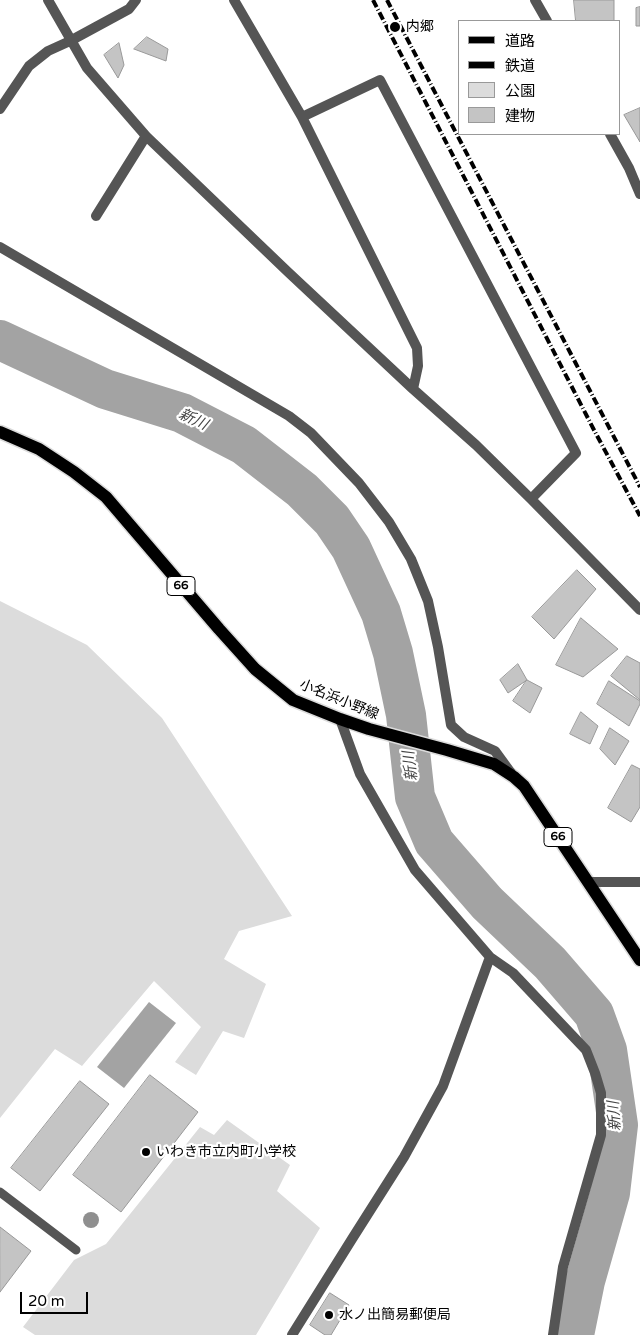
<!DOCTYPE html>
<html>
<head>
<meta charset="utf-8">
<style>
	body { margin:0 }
	#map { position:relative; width:640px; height:1335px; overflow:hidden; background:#fff; font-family:"Varela Round","Noto Sans JP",sans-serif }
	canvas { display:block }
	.legend { position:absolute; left:458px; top:20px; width:162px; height:115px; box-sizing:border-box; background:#fff; border:1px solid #999; margin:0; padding:6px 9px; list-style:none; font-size:15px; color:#000 }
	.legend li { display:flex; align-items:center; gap:10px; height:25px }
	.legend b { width:25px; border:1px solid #999 }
	.scale { position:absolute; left:20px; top:1292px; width:68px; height:22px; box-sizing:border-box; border:2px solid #000; border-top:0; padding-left:6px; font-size:15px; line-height:18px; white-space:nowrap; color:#000; -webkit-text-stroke:4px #fff; paint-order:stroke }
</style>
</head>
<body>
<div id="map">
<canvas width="640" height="1335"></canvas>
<ul class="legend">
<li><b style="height:6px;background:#000"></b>道路</li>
<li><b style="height:6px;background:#000"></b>鉄道</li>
<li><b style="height:14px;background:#dcdcdc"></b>公園</li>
<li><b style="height:14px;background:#c4c4c4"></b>建物</li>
</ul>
<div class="scale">20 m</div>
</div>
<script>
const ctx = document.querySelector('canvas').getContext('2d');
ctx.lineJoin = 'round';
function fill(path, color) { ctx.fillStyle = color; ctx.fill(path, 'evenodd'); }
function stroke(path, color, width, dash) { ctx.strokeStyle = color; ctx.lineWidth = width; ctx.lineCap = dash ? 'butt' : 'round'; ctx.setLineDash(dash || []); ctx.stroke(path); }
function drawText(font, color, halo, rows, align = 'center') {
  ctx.font = font + ' "Varela Round","Noto Sans JP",sans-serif'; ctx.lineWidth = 4.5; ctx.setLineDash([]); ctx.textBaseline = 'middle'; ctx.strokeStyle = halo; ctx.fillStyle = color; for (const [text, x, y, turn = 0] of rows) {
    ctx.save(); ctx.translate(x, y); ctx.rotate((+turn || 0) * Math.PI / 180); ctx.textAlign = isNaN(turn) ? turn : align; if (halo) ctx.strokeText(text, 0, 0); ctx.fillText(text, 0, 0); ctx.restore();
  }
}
const green = new Path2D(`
	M0 601 87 645 162 718 292 916 239 931 224 959 266 984 244 1038 223 1031 196 1075 175 1062 201 1027 154 981 82 1066 55 1049 0 1118Z
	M227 1120 290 1165 277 1191 320 1228 256 1335H35L23 1327 74 1260 106 1244 200 1127 214 1135Z`);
const water = new Path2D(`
	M149 1002 176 1023 124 1088 97 1067Z`);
const river = new Path2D(`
	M0 340 105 389 182 413 244 445 302 490 332 520 351 548 381 613 393 653 406 715 415 797 434 842 487 903 550 963 594 1014 607 1050 618 1125 610 1193 585 1281 574 1335`);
const building = new Path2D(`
	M574 0H614V21H576Z
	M640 7V26H636V8Z
	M147 37 168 49 166 61 134 49Z
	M119 43 124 65 118 78 104 55Z
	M640 108V142L624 115Z
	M577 570 596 589 554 639 532 617Z
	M581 618 618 649 583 677 556 665Z
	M627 656 640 663V700L611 676Z
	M518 664 527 680 508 693 500 680Z
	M527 680 542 688 530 713 513 701Z
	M609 681 640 701V704L629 726 597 704Z
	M581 712 598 726 590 744 570 734Z
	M610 728 629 741 615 765 600 749Z
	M632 765 640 769V807L631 822 608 808Z
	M150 1075 198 1112 121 1212 73 1175Z
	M80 1081 109 1104 40 1191 11 1168Z
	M0 1227 31 1251 0 1292Z
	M330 1293 349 1305 331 1335H325L310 1325Z`);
const service = new Path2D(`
	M0 1192 76 1250`);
const minor = new Path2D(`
	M48 0 87 68 146 136 288 272 413 389 476 445 531 499 640 610
	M234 0 302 117 417 348 418 366 413 389
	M535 0 547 21
	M0 109 29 66 48 51 70 41 129 9 136 0
	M302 117 380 80 576 453 531 499
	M610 134 629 168 640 194
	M96 216 146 136
	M0 247 289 416 311 433 359 483 389 522 411 559 428 601 438 647 451 725 464 737 495 751 511 773
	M340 719 360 774 415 870 490 957 513 973 586 1050 595 1073 601 1093V1135L563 1267 553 1335
	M588 882H640
	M292 1335 352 1239 404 1157 443 1086 490 957`);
const primary = new Path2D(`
	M0 432 39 449 74 472 106 497 219 629 255 669 293 700 340 719 369 729 447 750 494 764 514 777 524 786 640 960`);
const rail = new Path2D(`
	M373 0 594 430 640 516
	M387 0 640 487`);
const trees = [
	[91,1220]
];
const markers = [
	[395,27,6,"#000"],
	[146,1152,5,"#000"],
	[329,1315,5,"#000"]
];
const shields = [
	[181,586,28],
	[558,837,28]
];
const shieldNames = [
	["66",181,586],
	["66",558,837]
];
const poiNames = [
	["内郷",406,27],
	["いわき市立内町小学校",156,1152],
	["水ノ出簡易郵便局",339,1315]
];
const streetNames = [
	["小名浜小野線",339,700,22]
];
const waterNames = [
	["新川",193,420,25],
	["新川",411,766,-97],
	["新川",615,1116,-94]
];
fill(green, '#dcdcdc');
fill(water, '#a3a3a3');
stroke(river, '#a3a3a3', 40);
fill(building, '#c4c4c4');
stroke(building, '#999', 1);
stroke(primary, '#dbdbdb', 15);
stroke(service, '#555', 9);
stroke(minor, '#555', 10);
stroke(primary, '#000', 12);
stroke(rail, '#000', 4, [8, 2.5, 1, 2.5]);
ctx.fillStyle = '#8f8f8f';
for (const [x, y] of trees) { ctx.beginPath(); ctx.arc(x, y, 8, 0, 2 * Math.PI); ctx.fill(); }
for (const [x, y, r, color] of markers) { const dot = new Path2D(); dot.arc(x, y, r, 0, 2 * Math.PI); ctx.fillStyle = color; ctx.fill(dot); stroke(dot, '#fff', 2); }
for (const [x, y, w] of shields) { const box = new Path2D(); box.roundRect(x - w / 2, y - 9.5, w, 19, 4); ctx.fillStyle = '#fff'; ctx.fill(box); stroke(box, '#000', 1); }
drawText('bold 12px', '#000', null, shieldNames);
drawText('14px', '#000', '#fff', poiNames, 'left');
drawText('14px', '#000', '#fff', streetNames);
drawText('italic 15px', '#444', '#fff', waterNames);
</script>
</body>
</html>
